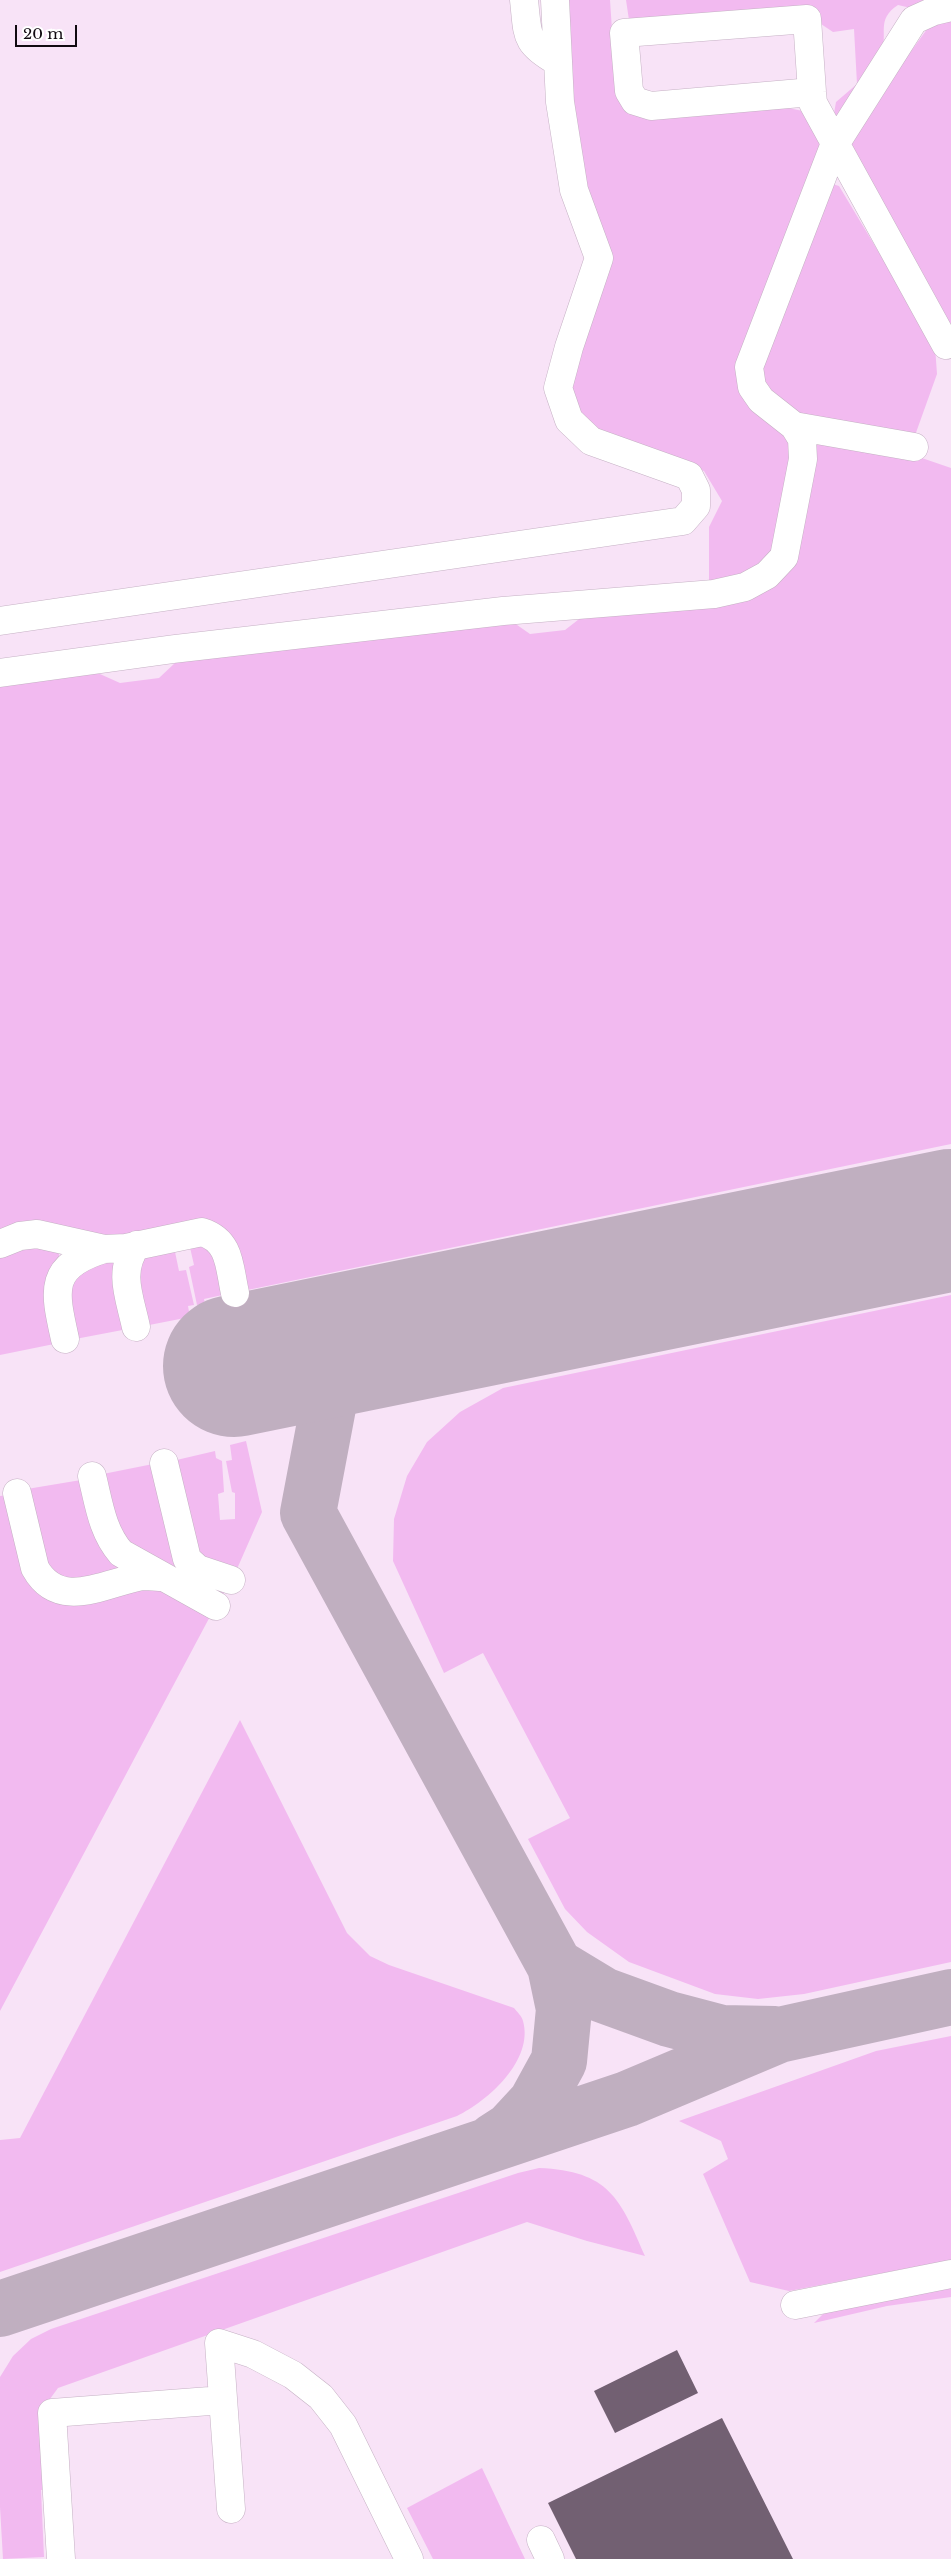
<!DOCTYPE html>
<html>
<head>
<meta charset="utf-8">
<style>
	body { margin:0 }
	#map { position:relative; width:951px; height:2559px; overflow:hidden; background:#f8e3f7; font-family:"Libre Baskerville",serif }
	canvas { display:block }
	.scale { position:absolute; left:15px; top:25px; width:62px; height:22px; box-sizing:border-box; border:2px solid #110a11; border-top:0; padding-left:6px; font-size:15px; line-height:18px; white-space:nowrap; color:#110a11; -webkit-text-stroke:4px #fff; paint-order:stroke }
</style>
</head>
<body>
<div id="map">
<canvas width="951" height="2559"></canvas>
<div class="scale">20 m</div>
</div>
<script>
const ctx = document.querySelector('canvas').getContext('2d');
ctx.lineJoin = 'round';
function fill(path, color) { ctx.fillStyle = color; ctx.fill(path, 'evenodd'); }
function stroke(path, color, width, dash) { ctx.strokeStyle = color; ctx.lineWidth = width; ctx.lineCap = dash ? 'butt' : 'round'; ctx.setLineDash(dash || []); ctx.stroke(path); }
const green = new Path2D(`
	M569 0H610L616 90 763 103 803 111 824 143 743 358 796 456 777 544 759 573 709 589V527L722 501 704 471 587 425 564 390 604 271 577 172Z
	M626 0H938L915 9 898 5C875 20 889 34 881 54 872 78 855 102 843 126L833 119 836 102 857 84 854 29 833 32 812 18 629 20Z
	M951 16V335L857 166 849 137 930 25Z
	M826 182 839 186 935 346 937 374 913 441 800 422 762 386 757 362Z
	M814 443 916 456 951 468V1144L238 1292 229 1246 0 1237V684L91 670 120 683 159 678 176 662 510 620 530 634 565 630 583 616 778 581Z
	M207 1238 232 1293 204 1299 205 1304 197 1305 189 1267 194 1265 189 1243 174 1247 179 1271 186 1270 194 1305 188 1306 190 1317 139 1327 129 1275 142 1248Z
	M19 1246 54 1247 59 1254V1343L0 1355V1253Z
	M121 1252 133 1328 70 1340 66 1275Z
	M951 1295V1962L804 1994 758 1999 715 1994 629 1962 587 1932 565 1909 528 1839 570 1818 483 1653 444 1673 393 1561 394 1519 407 1476 427 1442 460 1412 503 1388Z
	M246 1441 262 1512 233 1578 203 1566 168 1462 215 1451 216 1458 222 1461 224 1492 218 1494 220 1520 235 1519V1493L232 1492 226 1461 232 1460 230 1445Z
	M158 1463 184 1563 229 1582 219 1603 122 1547 98 1475Z
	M87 1479 118 1566 116 1572 84 1586 45 1574 21 1490Z
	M8 1495 37 1584 140 1583 214 1609 0 2011V1496Z
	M240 1720 347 1933 370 1956 389 1965 514 2008C517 2012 522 2016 523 2021 534 2060 488 2101 457 2116L0 2272V2140L20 2138Z
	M951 2036V2260L789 2291 750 2282 703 2174 728 2159 721 2141 679 2121 876 2051Z
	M539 2168C609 2171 620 2198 645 2256L587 2241 527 2222 58 2388 47 2403 50 2489 41 2490 44 2557 3 2559 0 2507V2377L13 2356 31 2339 51 2329 518 2173Z
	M951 2283V2297L887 2306 814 2323 826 2311Z
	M482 2468 525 2559H433L407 2508Z`);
const taxiway = new Path2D(`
	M340 1344 308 1513 555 1966 564 2009 559 2061 536 2103 511 2130 494 2141
	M555 1966 603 1995 669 2019 722 2033 775 2034
	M0 2309 627 2099 779 2035 951 1997`);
const runway = new Path2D(`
	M234 1366 951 1220`);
const building = new Path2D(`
	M677 2350 698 2393 615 2433 594 2391Z
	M722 2418 793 2559H576L548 2503Z`);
const minor = new Path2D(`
	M524 0C528 36 524 43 558 62
	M812 92 651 106 635 101 629 91 624 33 807 19 812 92 813 103 946 345
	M794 426 914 447
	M0 621 683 521 696 506V490L689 476 591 441 569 420 558 388 569 347 599 258 574 190 560 102 555 0
	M0 673 174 649 503 611 714 594 745 587 767 575 784 557 803 459 802 439 794 426 761 400 752 387 749 367 834 146 914 20 934 11 951 7
	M0 1244 20 1236 37 1234 104 1249 126 1248 202 1232C231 1241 229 1267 235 1293
	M136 1327C130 1298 117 1271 137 1245
	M65 1339C54 1290 48 1266 104 1249
	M164 1463 187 1559 198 1569 231 1580
	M92 1476C99 1504 102 1531 121 1553L216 1606
	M17 1493 35 1568C60 1613 108 1581 144 1576 150 1576 157 1577 164 1577
	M795 2305 951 2274
	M231 2509 219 2343 253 2354 293 2375 321 2397 343 2425 409 2559
	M541 2540 550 2559
	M61 2559 52 2413 223 2400`);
fill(green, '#f2baf0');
stroke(taxiway, '#c0afc0', 56);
stroke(runway, '#c0afc0', 142);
fill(building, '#726072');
stroke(minor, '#c5b1c4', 29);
stroke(minor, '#fff', 28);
</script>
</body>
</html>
